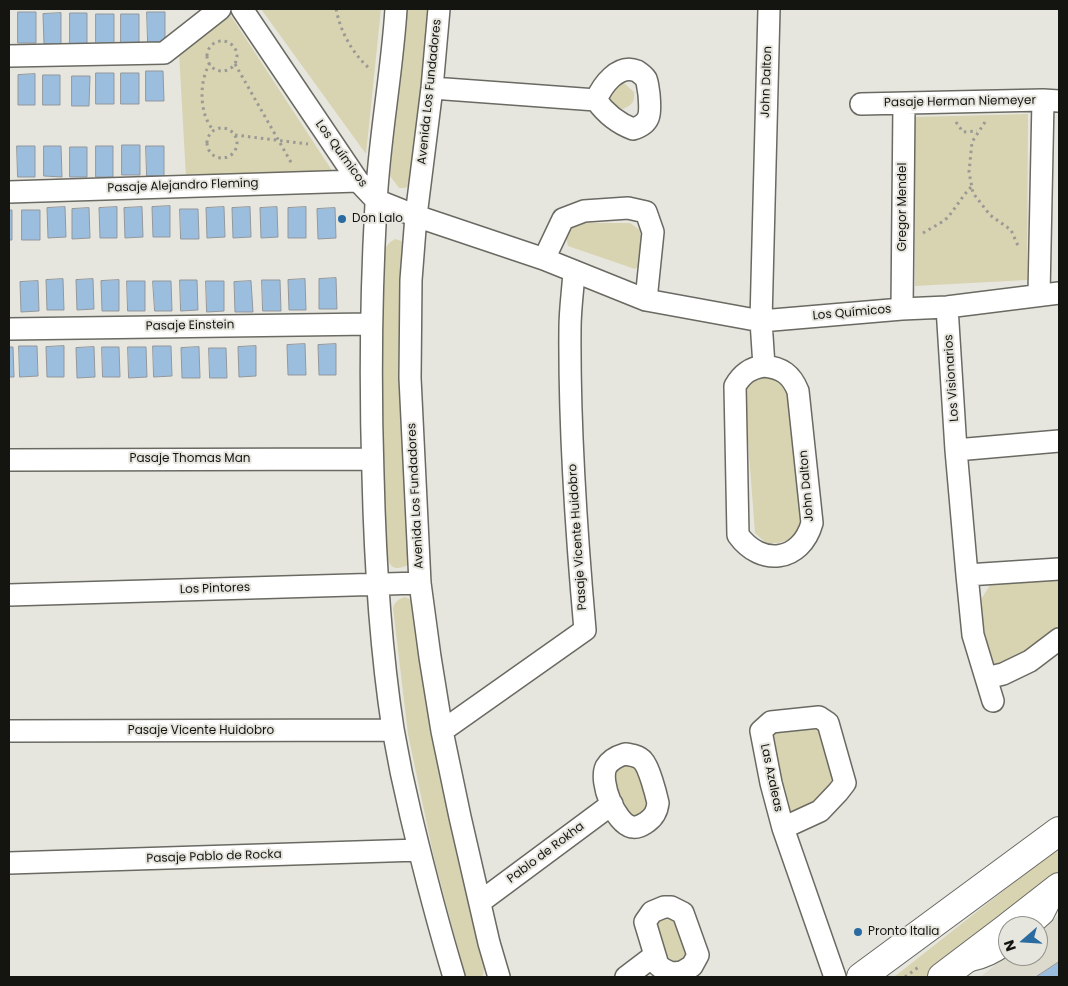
<!DOCTYPE html>
<html>
<head>
<meta charset="utf-8">
<style>
	body { margin:0 }
	#map { position:relative; width:1068px; height:986px; overflow:hidden; background:#e6e6de; font-family:Poppins,sans-serif }
	canvas { display:block }
	.frame { position:absolute; inset:0; border:10px solid #141411; pointer-events:none }
	.north { position:absolute; left:998px; top:916px; width:50px; height:50px; box-sizing:border-box; background:#e6e6de; border:1px solid #92928c; border-radius:50%; rotate:251deg; font-size:14px; font-weight:700; line-height:20px; text-align:center; color:#141411 }
	.north::after { content:''; display:block; margin:auto; width:18px; height:22px; background:#2a6ba1; clip-path:polygon(50% 0,100% 100%,50% 72%,0 100%) }
</style>
</head>
<body>
<div id="map">
<canvas width="1068" height="986"></canvas>
<div class="frame"></div>
<div class="north">N</div>
</div>
<script>
const ctx = document.querySelector('canvas').getContext('2d');
ctx.lineJoin = 'round';
function fill(path, color) { ctx.fillStyle = color; ctx.fill(path, 'evenodd'); }
function stroke(path, color, width, dash) { ctx.strokeStyle = color; ctx.lineWidth = width; ctx.lineCap = dash ? 'butt' : 'round'; ctx.setLineDash(dash || []); ctx.stroke(path); }
function drawText(font, color, halo, rows, align = 'center') {
  ctx.font = font + ' Poppins,sans-serif'; ctx.lineWidth = 4; ctx.setLineDash([]); ctx.textBaseline = 'middle'; ctx.strokeStyle = halo; ctx.fillStyle = color; for (const [text, x, y, turn = 0] of rows) {
    ctx.save(); ctx.translate(x, y); ctx.rotate((+turn || 0) * Math.PI / 180); ctx.textAlign = isNaN(turn) ? turn : align; if (halo) ctx.strokeText(text, 0, 0); ctx.fillText(text, 0, 0); ctx.restore();
  }
}
const built = new Path2D(`
	M1059 915V977H980L1008 955 1038 956V932Z`);
const green = new Path2D(`
	M261 9H381L366 154Z
	M405 9H429L412 183 405 188H399L390 176Z
	M231 16 333 172 186 177 179 52Z
	M624 83 634 92C635 102 632 105 623 109L613 106 609 97 617 84Z
	M1028 114 1027 280 915 286V117Z
	M586 223H630L640 230 644 262 635 269 568 246 566 237 572 228Z
	M395 239 405 242 410 564C397 570 390 571 387 555L382 461 383 251 389 243Z
	M770 371 789 389 802 509V530L792 539 778 543H766L755 533 744 388 749 378Z
	M1059 576V633L1000 670 990 661 981 611 982 598 990 585 1001 581Z
	M405 597 416 602 437 749 456 850 485 964 483 975 480 977H466L463 968 434 858 408 734 393 608C395 601 399 599 405 597Z
	M815 725C826 742 832 763 834 783L817 803 788 817 770 743 774 730Z
	M622 762 633 763 639 769 650 807 640 815C637 815 635 816 632 815 619 813 615 783 613 772Z
	M1059 847V873L926 977H894Z
	M664 913 675 914 692 958 683 967 666 961 655 923Z`);
const building = new Path2D(`
	M18 12H36V43H18Z
	M147 12H165V42H148Z
	M61 13V44H44L43 14Z
	M70 13H87V44H70Z
	M96 14H114V45H96Z
	M121 14H139V44H121Z
	M146 71H163L164 101H146Z
	M96 73H114V104H96Z
	M121 73H139V104H121Z
	M35 74V105H18V75Z
	M43 75H60V105H43Z
	M72 76H90L89 106H72Z
	M122 145H140V175H122Z
	M17 146H35V177H18Z
	M44 146H61L62 177 44 176Z
	M96 146H113V177H96Z
	M146 146H164V176H147Z
	M70 147H87V177H70Z
	M170 206V237H153L152 207Z
	M65 207 66 237 48 238 47 208Z
	M117 207V238H100L99 208Z
	M142 207 143 237 125 238 124 208Z
	M224 207 225 237 207 238 206 208Z
	M250 207 251 237 233 238 232 208Z
	M277 207 278 237 261 238 260 208Z
	M306 207V238H288V208Z
	M89 208 90 238 72 239V209Z
	M335 208 336 238 318 239 317 209Z
	M180 209H198L199 239H181Z
	M9 210H12V240H9Z
	M22 210H40V240H22Z
	M336 278 337 309H319V279Z
	M63 279 64 310H47L46 280Z
	M93 279 94 309 77 310 76 280Z
	M305 279 306 310H289L288 280Z
	M119 280V311H102L101 281Z
	M180 280H197L198 310 181 311Z
	M262 280H280L281 311H263Z
	M38 281 39 311 21 312 20 282Z
	M127 281H145V311H128Z
	M153 281H171L172 311H155Z
	M206 281H224V311L207 312Z
	M251 281 253 312H235L234 282Z
	M305 344 306 375H288L287 345Z
	M336 344V375H319L318 345Z
	M19 346H37L38 376 20 377Z
	M64 346V377H47L46 347Z
	M153 346H171L172 376 154 377Z
	M256 346V376L239 377 238 347Z
	M9 347H13L14 377H9Z
	M94 347 95 377 77 378 76 348Z
	M102 347H119L120 377H103Z
	M128 347H146L147 377 129 378Z
	M199 347 200 378H182L181 348Z
	M209 348H226L227 378H210Z
	M1059 962V977H1036Z`);
const path = new Path2D(`
	M336 9C341 33 352 53 371 70
	M207 56a15 15 0 1 1 30 0a15 15 0 1 1-30 0Z
	M210 63C201 78 200 99 205 115 207 121 210 126 213 130
	M235 64 292 164
	M956 122 963 132 977 131
	M985 122 972 142 969 172 973 193 990 215 1011 230 1019 248
	M207 143a15 15 0 1 1 30 0a15 15 0 1 1-30 0Z
	M235 135 308 144
	M923 233C931 228 940 224 947 218 956 208 962 196 972 186
	M905 977 920 966`);
const lane = new Path2D(`
	M1038 926 1048 917 1057 899
	M972 966C985 963 997 958 1008 949`);
const street = new Path2D(`
	M242 9 358 181 376 200 416 216 544 259 646 300 761 321 902 309 947 307 1059 293
	M396 9C392 74 379 139 376 204 371 294 370 384 373 475 375 560 380 645 393 729 398 758 404 787 411 816 424 870 438 924 454 977
	M439 9 432 88 416 216 411 280 410 378 420 583 430 657 442 731 460 817 489 943 499 977
	M9 56 164 53 220 9
	M432 88 596 100C606 114 617 123 633 129 653 123 650 111 649 94 648 89 648 84 646 79 644 76 640 73 637 71 618 63 602 86 596 100
	M861 104 1043 100 1059 101
	M9 192 358 181
	M544 259 563 219 584 211 628 208 646 212 653 232 646 300
	M1039 294 1043 100
	M947 307 956 450 967 575 973 635 993 701
	M902 309 904 104
	M9 329 371 324
	M764 366C782 368 791 374 798 391L812 523C801 562 761 567 738 535L735 386C742 374 750 368 764 366Z
	M764 366 761 321 769 9
	M956 450 1059 441
	M9 460 372 459
	M967 575 1059 569
	M9 595 420 583
	M986 678 1003 674 1030 661 1059 639
	M9 731 393 730
	M442 731 585 630C576 529 569 429 570 328 570 309 573 290 574 271
	M625 754C632 755 639 756 643 761 649 767 656 794 658 803 657 812 654 817 647 822 642 825 638 828 632 827 615 823 599 782 606 767 610 760 618 756 625 754Z
	M783 828 820 811 838 792 845 783 828 723 819 717 771 722 761 731 771 783 783 828 835 977
	M9 863 419 850
	M480 902 612 804
	M664 907H671L683 913 698 955 692 966 682 972 675 973 669 972 663 969 658 965 645 922 652 912Z
	M626 977 655 955`);
const secondary = new Path2D(`
	M1009 926 1059 887
	M861 977 1059 831
	M942 977 1008 927`);
const markers = [
	[342,219,5,"#2a6ba1"],
	[858,932,5,"#2a6ba1"]
];
const streetNames = [
	["John Dalton",767,82,-88],
	["Avenida Los Fundadores",430,92,-84],
	["Pasaje Herman Niemeyer",960,102,-1],
	["Los Químicos",341,154,54],
	["Pasaje Alejandro Fleming",183,186,-2],
	["Gregor Mendel",903,207,-90],
	["Los Químicos",852,313,-5],
	["Pasaje Einstein",190,326,-1],
	["Los Visionarios",952,378,-94],
	["Pasaje Thomas Man",190,459],
	["John Dalton",807,486,-95],
	["Avenida Los Fundadores",416,496,-93],
	["Pasaje Vicente Huidobro",578,537,-94],
	["Los Pintores",215,589,-2],
	["Pasaje Vicente Huidobro",201,731],
	["Las Azaleas",771,778,78],
	["Pablo de Rokha",546,853,-37],
	["Pasaje Pablo de Rocka",214,857,-2]
];
const poiNames = [
	["Don Lalo",352,219],
	["Pronto Italia",868,932]
];
fill(built, '#dcdacc');
fill(green, '#d8d3b1');
fill(building, '#9cbede');
stroke(building, '#92979c', 1);
stroke(lane, '#6a6a63', 12);
stroke(street, '#6a6a63', 24);
stroke(secondary, '#6a6a63', 30);
stroke(path, '#9a9a94', 3, [2.5, 4]);
stroke(lane, '#fff', 10);
stroke(street, '#fff', 21);
stroke(secondary, '#fff', 28);
for (const [x, y, r, color] of markers) { const dot = new Path2D(); dot.arc(x, y, r, 0, 2 * Math.PI); ctx.fillStyle = color; ctx.fill(dot); stroke(dot, '#e6e6de', 2); }
drawText('12px', '#141411', '#e6e6de', streetNames);
drawText('12px', '#141411', '#e6e6de', poiNames, 'left');
</script>
</body>
</html>
